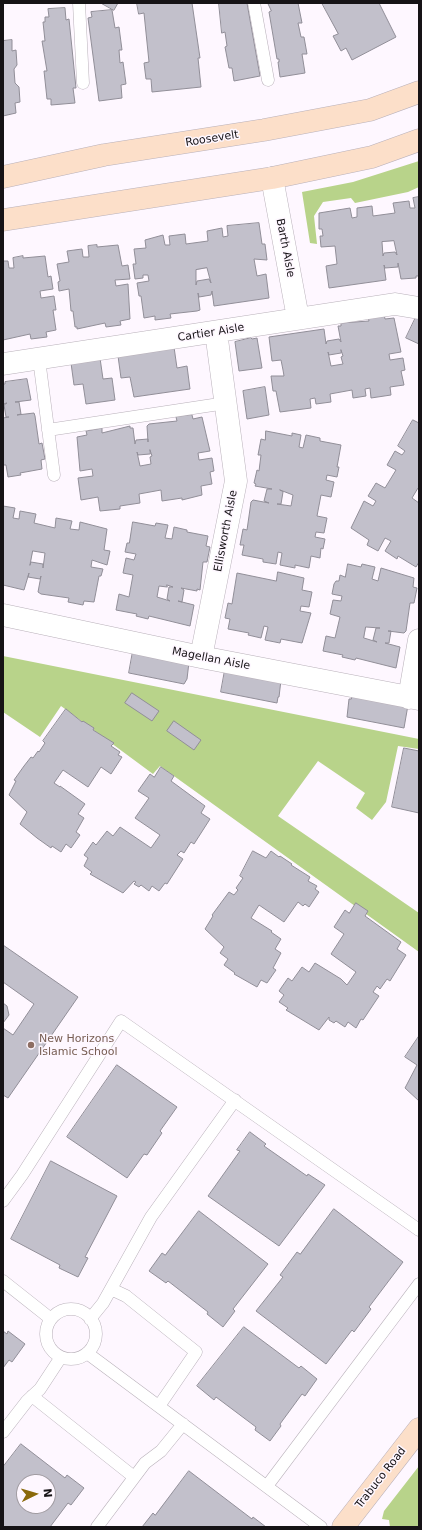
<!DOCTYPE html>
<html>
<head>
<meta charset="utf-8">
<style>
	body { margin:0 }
	#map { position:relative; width:422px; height:1530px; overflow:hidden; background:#fef7ff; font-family:"DejaVu Sans",sans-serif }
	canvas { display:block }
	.frame { position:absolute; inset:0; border:4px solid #161316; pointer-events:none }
	.north { position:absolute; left:16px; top:1474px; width:40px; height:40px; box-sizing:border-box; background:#fef7ff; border:1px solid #a19ca2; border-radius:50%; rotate:85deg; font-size:11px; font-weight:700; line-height:16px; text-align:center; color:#161316 }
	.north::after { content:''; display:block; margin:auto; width:14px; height:18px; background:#8b6a0b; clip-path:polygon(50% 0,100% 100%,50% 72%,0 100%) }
</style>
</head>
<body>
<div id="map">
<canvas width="422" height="1530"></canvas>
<div class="frame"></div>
<div class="north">N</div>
</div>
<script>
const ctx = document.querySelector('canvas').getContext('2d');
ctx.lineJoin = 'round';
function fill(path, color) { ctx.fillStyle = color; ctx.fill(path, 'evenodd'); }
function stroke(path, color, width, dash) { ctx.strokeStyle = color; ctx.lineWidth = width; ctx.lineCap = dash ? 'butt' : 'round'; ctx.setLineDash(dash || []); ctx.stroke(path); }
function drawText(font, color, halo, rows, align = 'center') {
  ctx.font = font + ' "DejaVu Sans",sans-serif'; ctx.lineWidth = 3; ctx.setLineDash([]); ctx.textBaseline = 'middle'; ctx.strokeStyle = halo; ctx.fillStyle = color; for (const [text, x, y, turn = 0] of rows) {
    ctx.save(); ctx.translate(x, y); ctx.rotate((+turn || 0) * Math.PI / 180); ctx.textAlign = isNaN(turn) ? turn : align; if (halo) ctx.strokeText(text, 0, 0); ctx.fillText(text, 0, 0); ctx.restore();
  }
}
const green = new Path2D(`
	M419 161V187L408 192 355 203 351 198 323 202 314 216 317 244 310 243 302 192 353 182Z
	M3 656 419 739V749L398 746 386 802 372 820 356 808 365 793 318 761 278 816 419 913V952L160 766 153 774 61 706 40 737 3 712Z
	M419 1466V1527H390L389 1520 382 1519 384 1511Z`);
const building = new Path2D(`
	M101 3H118L114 10Z
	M137 3H192L200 58H198L201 87 152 92 151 79H146L144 63 149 62 144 13 139 14Z
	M219 3H247L260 76 234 81 232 68H229L225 47 227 46 225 32 222 33Z
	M268 3H298L302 23H298L301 37H304L307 54H302L305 73 280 77 278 62H279V59H277L269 12 271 11Z
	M322 3H379L396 37 352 60 346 48 341 51 333 36 338 34Z
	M65 8 66 20 69 19 76 88H73L75 103 51 105V99H47L44 71H47L42 41H45L43 22H45V17H49L48 9Z
	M112 10 115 28 119 27 122 50H119L120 63 123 62 126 84 121 85 122 98 99 101 88 18 92 17 91 12Z
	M12 40V51L16 50 17 65 14 69 15 83 19 87 20 102 15 103 16 113 3 116V41Z
	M419 197V276H416V278L401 279 398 263V267L385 268 384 265 386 280 329 288 326 266 337 264 335 246 321 247 320 236H323L322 229H319V213L350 208 352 218 357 217V208L372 206 373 216 395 213 393 203 409 201 410 208H415L413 198ZM394 241 397 255 395 252 384 253 383 256 382 242Z
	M259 223 262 244H265L267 260 254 259 257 276 266 274 269 298 214 306 212 291 211 295 199 297 198 293 200 310 197 311 170 314 171 318 155 320V316L144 318 141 296H139L137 283 149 281 148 275H143V278L135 279 133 264H136L134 249 146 248 145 240 163 235 165 245H170L169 236 185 234 186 244 208 241 207 231 222 228 223 237 228 236 227 226ZM207 268 211 283 209 279 197 281 196 285V270Z
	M97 245V247L118 245 122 266 128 265 130 279 115 280 116 286 128 284 130 319 120 321 121 325 106 327 105 323 77 329V327H75L73 311H71L69 289 59 291 58 282 60 281 57 264 69 262 67 251 82 249 83 257H89L88 246Z
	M23 256V258L45 256 48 277 51 276 53 289 40 291 41 298 54 296 56 310H53L56 330 46 332 47 337 31 339 30 334 3 340V261H8L9 268H14L13 258Z
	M384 314 385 319 394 318 401 352 389 354 390 360 403 358 405 370 401 371 404 385 390 387 391 395 371 398 370 388 365 389 366 396 353 398 352 390 330 394 331 402 316 404 315 398 310 399 311 408 280 412 276 391H273L271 376H284L283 370 281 360 272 361 269 337 324 329 326 344 327 341 339 339 341 342 338 326H341V323L369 321 368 317ZM341 350 343 356 341 357 343 364 331 366 328 352 329 355 341 353Z
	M416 317 419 318V344L406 338Z
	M251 338 252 339 257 338 262 368 239 371 235 342Z
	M174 347 177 368 187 366 190 389 134 397 130 377 121 378 118 356Z
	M100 358 103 379 112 378 115 400 86 404 83 384 74 385 71 363Z
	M27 379 31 400 15 402H19L21 414 17 415 34 413 35 416 39 444 42 443 45 459 41 460 42 469 20 473 21 475 8 477 6 465H3V417V418L9 417H6L4 405 7 403 3 404V384H5V382Z
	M265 387 269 415 247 419 243 391Z
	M192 415 193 419 202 417 210 451 198 453 199 460 212 458 214 471 210 472 212 484 201 486 202 495 182 500V498L162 501 161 490 139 494 140 503 120 506V509L100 511 98 497 81 500 78 478 93 476 92 469 80 471 77 437 87 435 86 431 102 428V433L130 426V428H133L135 444 136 440 148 439V442L147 426 149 424 177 421 176 417ZM150 450 152 456 150 457 151 464 140 466 137 452 138 455 150 454Z
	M413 420 419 423V489L418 488 412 498 419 503V562L416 567 398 556 397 559 385 551 391 541 385 538 378 551 367 545 369 540 351 528 364 501 373 506 376 501 368 496 376 483 385 488 396 470 387 465 395 451 402 455 405 451 398 446Z
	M266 431 292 436V433L301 435 299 447 303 448 306 435 320 438V441L341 445 337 467H339L337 477 327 475 326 480 334 482 331 497 321 495 317 516 327 518 324 533 316 532 315 537 325 539 323 549 321 548 320 558 311 556 309 568 295 565V568L280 565 282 553 278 552 276 564 263 562V559L242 555 244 545H240L243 529 247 530 251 502 253 500 269 503 264 501 267 489H272L255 486 256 484 254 483 257 470 259 471 261 455H258L261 439 265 440ZM280 490 293 495 291 506 277 504H281L283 492Z
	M3 506 15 508 13 518 19 519 20 511 36 514 34 523 55 528 56 518 72 521 70 529 79 530 80 522 107 529 104 550 110 551 107 565 92 560 91 567 103 569 101 576H99L94 602 84 601 83 605 68 602 69 598 41 594 38 592 41 576 40 579 28 577 29 573 24 590 3 585ZM33 551 45 553 43 568V564L31 562 30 565Z
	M133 522 155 526 156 523 168 525 165 538 172 539 174 527 187 530V532L208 536 206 546 210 547 207 562H203L200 590 197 589V591L181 588 184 590 182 602 178 601 194 605 190 626 149 616 148 619 136 616 137 614 116 610 119 594 129 597 133 575 123 573 126 558 134 560 136 554 125 552 127 543H129ZM167 585 173 587H169L167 599 170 601 157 597 159 586 167 587Z
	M348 564 361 567 362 564 375 567 372 579 378 581 381 568 414 578 413 587 417 588 414 603H410L406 631 404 633 388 631H391L389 643H385L400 647 396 668 356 658 355 660 342 657 343 655 323 651 326 636 335 638 340 617 330 614 333 600 341 601 342 596 332 594 334 584 336 581H339L340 575 345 577ZM366 627 380 628H376L373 640 377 642 364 638Z
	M278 572 304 578 302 590 312 592 309 607 301 606 300 611 311 613 302 643 281 639 280 643 265 640 268 627 264 626 261 638 248 635 249 633 228 629 230 619 225 618 228 603 232 604 237 573 276 581Z
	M133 651 189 662 187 679 184 684 129 673Z
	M225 670 281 680 279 697H278L277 703 221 692Z
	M132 693 159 711 152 721 125 703Z
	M352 694 408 705 404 728 347 717 349 699H351Z
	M66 709 82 722 83 721 94 728 93 730 114 743 111 746 120 752 118 755 122 757 111 774 101 767 88 787 63 770 54 783 60 787V786L85 804 78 814 84 818 76 832 80 835 71 848 66 844 61 852 52 846 51 848 37 838 20 824 27 812 9 795 16 781 14 780 24 766 31 757 33 758 38 751 39 752 45 743 43 741Z
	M174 721 201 740 194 750 167 731Z
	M404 748 419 751V813L392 807Z
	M161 767 174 776 171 781 205 806 201 813 210 819 194 844 191 842 184 853 181 851 177 855 183 859 167 884 165 883 159 891 152 886 149 891 141 885 139 887 134 884 136 882 134 881 123 893 90 874 92 872 84 866 88 858 84 855 93 842 96 845 107 831 113 836 120 827 151 848 160 835 135 818 149 798 138 791 150 774 154 777Z
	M253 851 266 858 271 851 279 857 280 856 292 864 291 865 310 877 308 881 317 886 315 889 319 892 309 907 305 904 303 906 298 902 284 922 259 905 251 918 272 931 271 932 281 939 275 949 281 953 273 968 276 970 267 983 261 980 257 987 234 974 235 973 224 965 228 959 220 953 224 947 205 929 213 916 212 915 229 892 234 895 238 890 236 888 243 878 240 876Z
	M356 903 368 911 365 916 401 942 397 949 406 955 390 981 387 979 380 989 377 986 373 992 379 996 363 1020 361 1019 356 1028 348 1022 345 1027 336 1021 334 1023 329 1020V1017L319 1030 286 1010 288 1008 279 1002 284 995 279 991 288 978 292 981 302 967 309 972 315 963 341 979 347 985 356 972 331 954 344 934 334 927 345 910 349 913Z
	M3 945 78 997 8 1098 3 1095V1028L13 1035 34 1004 3 982Z
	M3 1003 7 1006 9 1015 3 1023Z
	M419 1036V1101L405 1088 417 1065 405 1057Z
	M117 1065 177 1107 160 1131 162 1133 147 1155 144 1154 127 1178 67 1137Z
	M250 1132 266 1144 264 1146 307 1176 308 1174 325 1185 279 1246 208 1196 240 1151 237 1150Z
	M51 1161 117 1196 85 1257 88 1258 78 1277 59 1268 60 1265 11 1239Z
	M334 1209 403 1262 369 1307 371 1309 354 1332 352 1330 326 1364 256 1311 283 1277 280 1275 297 1252 300 1254Z
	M199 1211 268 1264 233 1309 235 1311 223 1327 207 1314 208 1312 168 1281 166 1283 149 1271 162 1253 165 1255Z
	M244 1327 299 1368 301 1366 317 1379 305 1396 302 1394 280 1424 281 1426 270 1441 255 1430 256 1427 216 1397 214 1400 197 1386Z
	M3 1331 7 1334 8 1331 25 1344 12 1362 9 1360 3 1368Z
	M21 1444 65 1478 67 1475 84 1488 71 1505 68 1503 50 1527H3V1467ZM24 1482H48V1506H24Z
	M189 1471 252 1519 253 1517 266 1527H142L153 1513 155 1515Z`);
const lane = new Path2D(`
	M79 3 83 83
	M254 3 268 80
	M39 359 54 475
	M48 430 226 403
	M3 1201 22 1175 121 1021 419 1230
	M3 1281 51 1319
	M111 1289 126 1296 196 1352 159 1406
	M46 1334a25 25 0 1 1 50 0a25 25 0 1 1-50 0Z
	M90 1319 103 1303 151 1217 235 1100
	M87 1353 321 1527
	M32 1396 134 1477
	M3 1432 27 1401 40 1389 61 1357
	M267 1486 419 1284
	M97 1527 145 1463 161 1451 183 1424`);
const street = new Path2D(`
	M272 178 298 318
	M3 364 395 304 419 308
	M3 615 201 657 419 699
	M201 657 236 481 216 332
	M409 698 419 640`);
const secondary = new Path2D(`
	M3 177 104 155 264 130 370 110 419 92
	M3 220 272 178 372 157 419 140
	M343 1527 419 1429`);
const markers = [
	[31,1045,4,"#8d6e63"]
];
const streetNames = [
	["Roosevelt",212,139,-9],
	["Barth Aisle",285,248,79],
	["Cartier Aisle",211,333,-9],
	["Ellisworth Aisle",226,531,-79],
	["Magellan Aisle",211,659,11],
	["Trabuco Road",381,1478,-52]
];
const educationNames = [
	["New Horizons",39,1039],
	["Islamic School",39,1052]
];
fill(green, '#b8d38a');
fill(building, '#c2c0cb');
stroke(building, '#918e98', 1);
stroke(lane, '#b9b1ba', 13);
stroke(street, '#b9b1ba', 23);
stroke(secondary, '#b9b1ba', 23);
stroke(lane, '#fff', 12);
stroke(street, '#fff', 22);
stroke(secondary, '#fcdfc9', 22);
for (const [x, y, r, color] of markers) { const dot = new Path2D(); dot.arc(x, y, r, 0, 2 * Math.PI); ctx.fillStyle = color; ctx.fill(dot); stroke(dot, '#fef7ff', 1.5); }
drawText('11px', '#161316', '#fef7ff', streetNames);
drawText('11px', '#785e54', '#fef7ff', educationNames, 'left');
</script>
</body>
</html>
